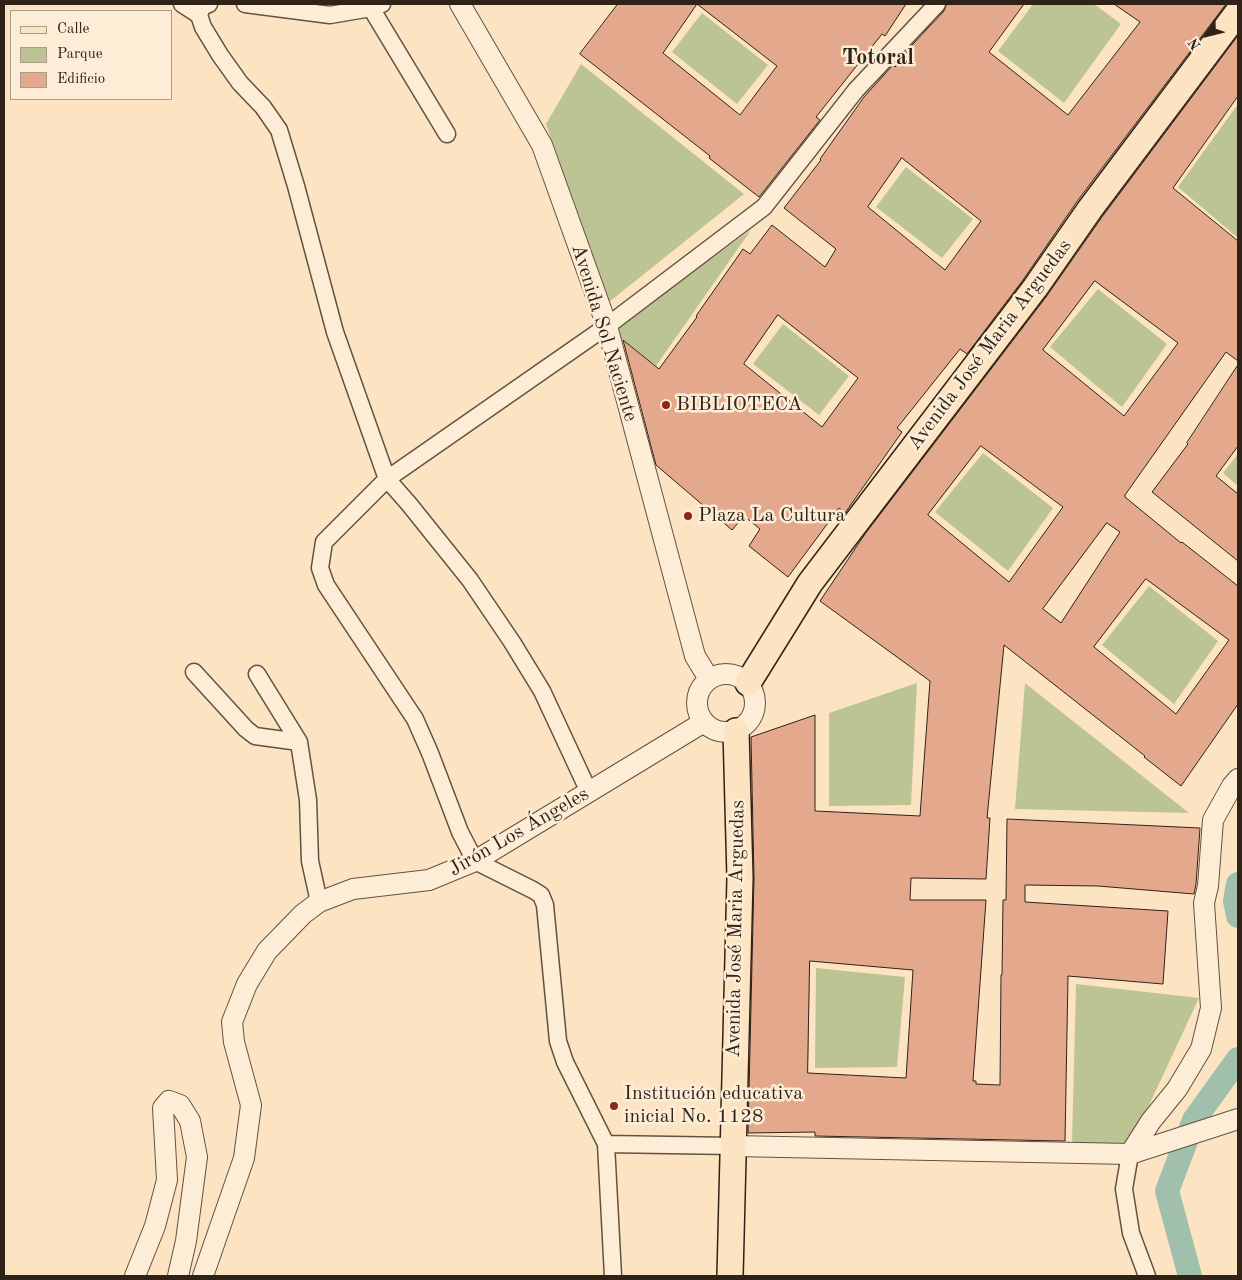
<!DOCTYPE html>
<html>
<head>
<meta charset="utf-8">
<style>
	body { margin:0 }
	#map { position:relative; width:1242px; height:1280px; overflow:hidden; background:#fce4c2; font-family:"Old Standard TT",serif }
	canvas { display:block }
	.frame { position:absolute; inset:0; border:5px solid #2f2217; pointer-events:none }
	.legend { position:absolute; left:10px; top:10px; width:162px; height:90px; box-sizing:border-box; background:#fdedd7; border:1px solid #ab9c8a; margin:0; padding:6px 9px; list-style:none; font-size:15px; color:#2f2217 }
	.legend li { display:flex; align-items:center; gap:10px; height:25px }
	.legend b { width:25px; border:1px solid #ab9c8a }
	.north { position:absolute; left:1182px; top:10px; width:50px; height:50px; -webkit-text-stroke:4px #fdedd7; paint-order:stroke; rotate:234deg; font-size:14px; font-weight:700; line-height:20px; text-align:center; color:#2f2217 }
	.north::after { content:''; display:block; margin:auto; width:18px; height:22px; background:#2f2217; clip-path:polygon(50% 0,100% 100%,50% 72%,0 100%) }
</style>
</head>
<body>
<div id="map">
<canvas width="1242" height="1280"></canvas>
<div class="frame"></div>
<ul class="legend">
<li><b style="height:6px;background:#fce4c2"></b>Calle</li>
<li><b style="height:14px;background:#bdc494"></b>Parque</li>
<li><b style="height:14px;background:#e4a98d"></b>Edificio</li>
</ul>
<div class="north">N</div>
</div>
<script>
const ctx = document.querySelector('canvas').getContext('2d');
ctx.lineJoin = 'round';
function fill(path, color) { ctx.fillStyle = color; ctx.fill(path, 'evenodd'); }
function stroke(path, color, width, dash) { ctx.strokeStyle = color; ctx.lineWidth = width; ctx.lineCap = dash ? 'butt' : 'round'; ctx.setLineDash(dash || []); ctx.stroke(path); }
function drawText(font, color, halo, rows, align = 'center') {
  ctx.font = font + ' "Old Standard TT",serif'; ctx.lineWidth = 5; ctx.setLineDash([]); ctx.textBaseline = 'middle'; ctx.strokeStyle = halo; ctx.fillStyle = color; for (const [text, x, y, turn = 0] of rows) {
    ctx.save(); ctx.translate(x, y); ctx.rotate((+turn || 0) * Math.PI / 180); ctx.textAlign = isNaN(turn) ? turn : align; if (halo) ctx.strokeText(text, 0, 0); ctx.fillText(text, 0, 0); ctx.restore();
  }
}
const green = new Path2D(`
	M1033 4H1094L1121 24 1064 103 998 51Z
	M702 13 768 65 737 104 672 52Z
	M581 64 744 194 609 302 546 124Z
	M1238 104V238L1178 187Z
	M906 167 973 219 942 258 876 207Z
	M751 230 656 366 612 331Z
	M1098 289 1167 344 1122 407 1050 347Z
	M783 324 849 376 819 415 753 364Z
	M983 453 1053 508 1008 571 935 512Z
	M1238 454V486L1223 473Z
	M1149 586 1218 641 1174 704 1102 645Z
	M917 683 911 805 829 806V713Z
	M1025 683 1189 813 1015 809Z
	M816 968 905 977 897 1067 815 1068Z
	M1076 984 1199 998 1131 1144H1072Z`);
const river = new Path2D(`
	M1238 884 1235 901 1238 916
	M1190 1276 1167 1191 1194 1120 1238 1059`);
const building = new Path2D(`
	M618 4H697L663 53 740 115 777 66 697 4H906L885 36 882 34 816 117 820 120 759 197 709 158 710 156 580 54Z
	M947 4H1024L989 52 1068 115 1140 22 1114 4H1226L1078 200 1023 280 967 354 960 349 897 428 902 432 845 513 839 508 788 577 749 546 760 529 744 516 732 530 656 465 623 340 659 369 697 317 696 316 743 249 750 254 772 225 825 267 836 249 784 208 821 160 820 159 864 97 893 65 895 67 913 44 944 11ZM902 158 981 221 945 270 868 207ZM778 315 858 378 822 427 744 364Z
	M1238 36V96L1173 188 1238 241V361L1226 352 1125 495V497L1181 543 1182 542 1238 586V704L1181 786 1144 757 1145 756 1004 645 987 818H990L986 879 911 878 910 900H986L973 1081H976V1084L1000 1085 1001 975H1002L1003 900H1006L1007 819 1200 828 1196 884 1194 894 1098 886 1025 885V902L1168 911 1163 984 1068 976 1065 1141 815 1136V1132L748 1133 754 878 751 737 815 715V811L920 816 930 681 820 601 865 534 1046 297 1102 217ZM1095 281 1178 343 1124 416 1043 350ZM981 446 1063 507 1009 582 928 515ZM1107 523 1120 532 1061 623 1043 609ZM1146 579 1229 640 1176 714 1094 647ZM810 961 913 970 906 1078 808 1073Z
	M1238 365V446L1216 476 1238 494V561L1152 492 1188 444 1187 443Z`);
const minor = new Path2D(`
	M182 4 199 15
	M209 4 202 7 199 15 203 27 220 55 240 83 263 107 279 130 296 186 335 332 387 479 409 504 470 580 512 642 542 691 589 792
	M245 4 330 15 371 8 382 4
	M371 8 447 134
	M194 672 246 729 255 736 299 742
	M257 674 299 742 308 800 310 861 319 902
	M606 1144 733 1146
	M1130 1154 1124 1189 1131 1233 1147 1276
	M613 1276 606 1144 565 1062 558 1041 545 905 541 895 533 890 475 861 460 832 430 753 415 719 326 585 320 568 324 542 387 479 607 326 764 207 856 90 937 4`);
const tertiary = new Path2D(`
	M460 4 542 145 607 326 695 656 709 679
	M697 703a29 29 0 1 1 58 0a29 29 0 1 1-58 0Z
	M733 1146 1130 1154 1238 1119
	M1130 1154 1151 1121 1177 1089 1201 1049 1211 1008 1204 903 1208 886 1213 820 1232 786 1238 779
	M135 1276 155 1226 167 1180 163 1108 169 1101 180 1105 190 1121 197 1157 186 1241 178 1276
	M203 1276 244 1158 251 1105 234 1042 232 1022 247 984 267 951 303 914 319 902 353 889 429 880 475 861 704 722`);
const primary = new Path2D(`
	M748 683 810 583 1035 288 1090 209 1238 12
	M730 1276 740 878 736 731`);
const markers = [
	[666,405,5,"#8f2418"],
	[688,516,5,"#8f2418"],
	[614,1106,5,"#8f2418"]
];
const streetNames = [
	["Avenida Sol Naciente",604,333,73],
	["Avenida José Maria Arguedas",990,345,-53],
	["Jirón Los Ángeles",519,832,-30],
	["Avenida José Maria Arguedas",736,929,-89]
];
const poiNames = [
	["BIBLIOTECA",676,405],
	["Plaza La Cultura",698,516],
	["Institución educativa",624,1094],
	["inicial No. 1128",624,1117]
];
const quarterNames = [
	["Totoral",878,58]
];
fill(green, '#bdc494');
stroke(river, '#a0bfad', 24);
fill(building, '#e4a98d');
stroke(building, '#2f2217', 1);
stroke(minor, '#625242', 19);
stroke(tertiary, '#625242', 22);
stroke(primary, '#2f2217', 28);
stroke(minor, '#fdedd7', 16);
stroke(tertiary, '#fdedd7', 20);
stroke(primary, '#fce4c2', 25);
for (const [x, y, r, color] of markers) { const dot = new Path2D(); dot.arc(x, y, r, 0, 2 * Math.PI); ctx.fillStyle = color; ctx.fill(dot); stroke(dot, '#fdedd7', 2); }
drawText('20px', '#2f2217', '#fdedd7', streetNames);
drawText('20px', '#2f2217', '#fdedd7', poiNames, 'left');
drawText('bold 22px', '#2f2217', '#fdedd7', quarterNames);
</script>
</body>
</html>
